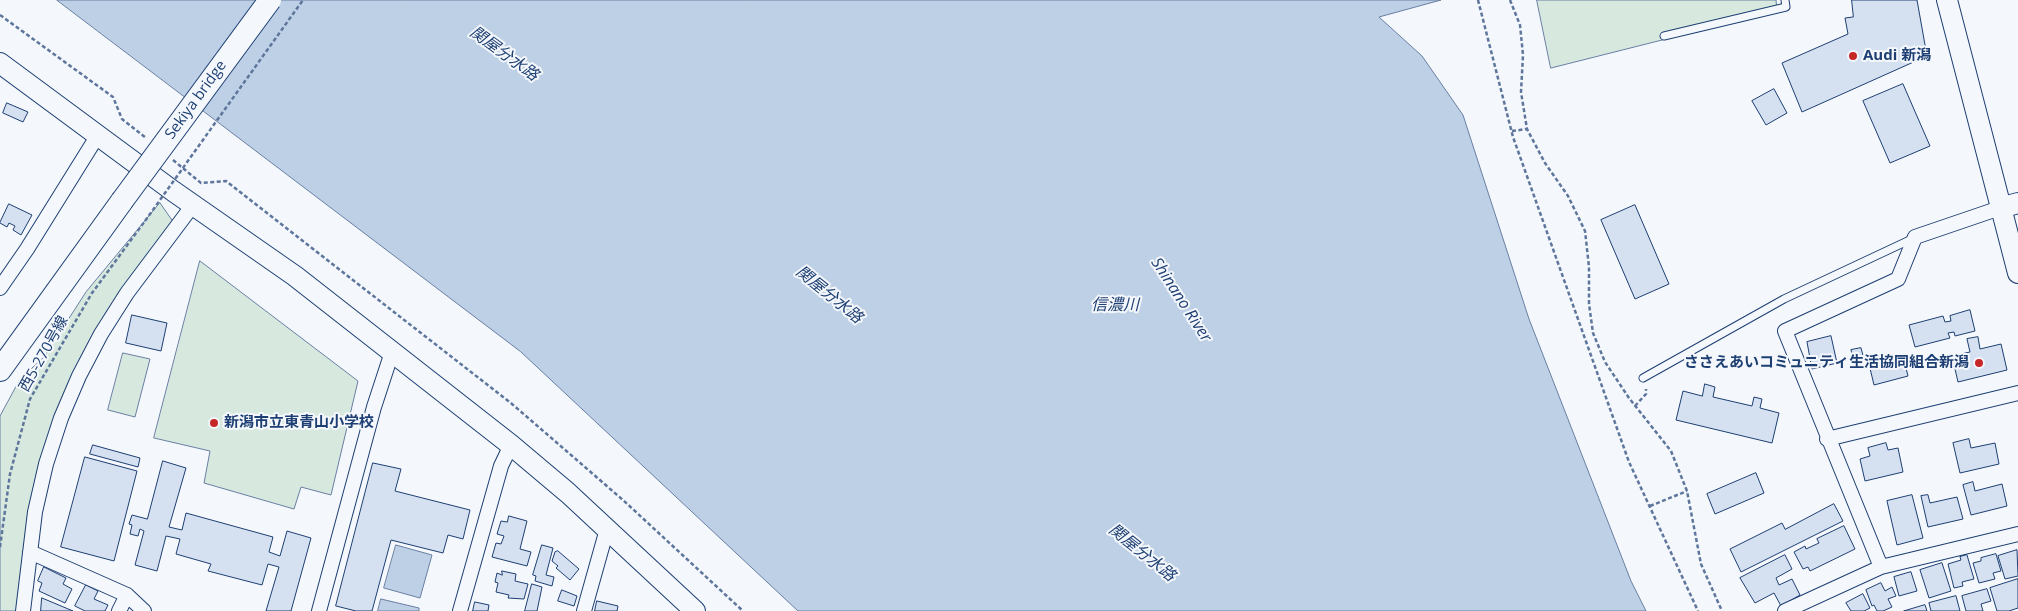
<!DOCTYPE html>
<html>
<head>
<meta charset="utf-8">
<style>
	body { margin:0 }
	canvas { display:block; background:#f4f7fb }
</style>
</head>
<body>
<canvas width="2018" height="611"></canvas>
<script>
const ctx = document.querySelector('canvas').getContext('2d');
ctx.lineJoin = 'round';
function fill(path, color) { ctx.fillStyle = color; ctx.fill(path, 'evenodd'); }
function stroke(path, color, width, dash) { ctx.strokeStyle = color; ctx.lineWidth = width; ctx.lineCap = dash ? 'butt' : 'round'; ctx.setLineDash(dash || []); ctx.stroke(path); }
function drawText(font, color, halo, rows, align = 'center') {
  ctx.font = font + ' "Open Sans","Noto Sans JP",sans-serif'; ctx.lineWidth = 4; ctx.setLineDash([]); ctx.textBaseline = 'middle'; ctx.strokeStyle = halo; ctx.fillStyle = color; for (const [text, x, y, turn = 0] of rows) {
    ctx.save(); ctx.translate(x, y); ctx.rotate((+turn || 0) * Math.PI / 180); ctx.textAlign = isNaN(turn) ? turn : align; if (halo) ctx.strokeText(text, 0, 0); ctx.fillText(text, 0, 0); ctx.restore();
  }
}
const green = new Path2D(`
	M1537 0H1776L1777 11 1551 68Z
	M160 203 174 223 59 417 19 611H0V416L20 379 44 357 86 292Z
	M200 261 358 381 331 495 301 487 294 509 204 483 210 451 154 438Z
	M123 353 150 359 135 417 108 410Z`);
const water = new Path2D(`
	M57 0H1441L1379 17 1422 56 1463 115 1529 319 1631 581 1646 611H798L521 352Z
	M396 545 432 555 420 598 384 588Z
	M381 599 419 608V611H378Z`);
const building = new Path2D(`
	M1852 0H1917L1927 56 1802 112 1782 63 1848 34 1845 18 1853 17Z
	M1903 84 1930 146 1890 163 1863 101Z
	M1774 89 1787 113 1766 125 1752 101Z
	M7 103 28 112 23 122 3 113Z
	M9 204 32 215 21 235 13 230 15 226 9 223 7 227 0 223Z
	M1635 205 1669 284 1635 299 1601 220Z
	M1970 310 1975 331 1955 336 1954 332 1948 333 1950 338 1915 347 1909 325 1943 316 1945 322 1951 321 1950 316Z
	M132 315 167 323 161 351 126 343Z
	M1831 336 1837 363 1812 369 1807 342Z
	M1978 337 1980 349 2001 344 2007 370 1958 382 1952 356 1970 352 1967 339Z
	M1861 348 1864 359 1854 361 1851 350Z
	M1903 356 1908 376 1874 385 1869 364Z
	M1705 384 1715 387 1713 397 1752 406 1754 397 1762 399 1760 408 1779 413 1772 443 1676 420 1683 391 1702 396Z
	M1969 439 1971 448 1995 443 1999 464 1960 473 1953 443Z
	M1886 443 1888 450 1898 448 1903 472 1865 481 1860 459 1870 456 1868 448Z
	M93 445 140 458 138 467 90 454Z
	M85 457 137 471 114 561 61 547Z
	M163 461 186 468 169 527 182 530 186 513 273 537 269 552 280 556 287 531 311 538 291 611H266L279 567 268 564 262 585 208 571 211 564 176 554 180 539 166 536 157 571 135 565 144 531 140 529 138 536 130 534 132 525 129 524 132 515 147 519Z
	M373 463 401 469 395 491 470 510 463 539 448 535 443 553 391 540 372 611H356L336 606Z
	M1756 473 1764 493 1715 514 1707 494Z
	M1973 482 1975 491 2002 484 2007 506 1971 515 1963 485Z
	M1912 495 1923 538 1897 545 1887 501Z
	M1928 495 1930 503 1957 497 1963 519 1928 527 1921 496Z
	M1834 504 1843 521 1741 572 1730 549 1782 523 1785 529Z
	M509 516 527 521 520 549 531 552 527 566 492 557 496 543 501 544 504 536 497 534 501 521 507 522Z
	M1844 526 1855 549 1810 571 1808 567 1803 569 1794 552 1805 546 1806 549 1819 543 1817 539Z
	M542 545 553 548 546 575 554 577 552 586 535 581 536 576 533 575Z
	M2017 550 2018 576 2005 579 1998 556Z
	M558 551 579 569 570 580 556 568 558 566 552 561 555 552Z
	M1996 554 2001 571 1993 573 1995 579 1979 583 1973 563 1981 561V558Z
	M1785 555 1792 569 1776 578 1779 585 1792 579 1800 595 1781 606 1774 593 1755 603 1740 578Z
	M1967 555 1974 579 1962 582 1963 586 1954 588 1948 564 1961 560 1960 557Z
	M1942 563 1951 591 1929 598 1920 570Z
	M44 567 66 578 63 584 72 589 65 603 39 591 42 583 38 581Z
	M502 571 516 574 515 581 528 584 524 599 508 598 509 595 496 592 498 583 495 582 497 573 502 575Z
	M1911 572 1917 591 1899 596 1894 577Z
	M2018 579V608L2009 611H1997L1990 588Z
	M1881 583 1885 591 1892 587 1896 596 1888 599 1892 607 1883 611H1877L1874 605 1872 606 1866 590Z
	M532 584 542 587 537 611H525Z
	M86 585 98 591 94 599 108 605 105 611H85L75 606Z
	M1987 589 1991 601 1981 604 1983 611H1966L1962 596Z
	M562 590 577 596 574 606 558 601Z
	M1863 594 1870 608 1864 611H1851L1846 603Z
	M1956 596 1960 611H1931L1929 603Z
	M42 598 73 611H41Z
	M597 601 618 606 617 611H595Z
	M475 602 489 605 488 611H473Z
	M1925 605 1927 611H1904Z`);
const path = new Path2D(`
	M1478 0 1513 137 1629 462 1698 611
	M1510 0 1520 25 1523 55 1521 92 1527 129 1545 163 1568 196 1585 231 1589 267V304L1593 333 1605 362 1629 398 1671 451 1687 491 1701 564 1722 611
	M0 15 113 97 122 119 146 138
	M1512 131 1527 129
	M173 160 201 183 226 181 512 404 623 500 743 611
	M1635 406 1646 394V389
	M1650 506 1687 491
	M0 547 10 474 30 399 92 293 145 221`);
const lane = new Path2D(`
	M1664 36 1786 7 1785 0
	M1643 378 1784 299 1914 238`);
const street = new Path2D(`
	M0 288 27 249 98 135
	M1827 439 2018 393
	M30 552 127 595 144 611
	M1881 567 1785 331 1898 279 1915 237 2000 208
	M23 611 35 512 46 464 61 418 79 376 101 334 127 293 193 205
	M119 611 127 595
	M319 611 374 407 392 352
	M460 611 501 466 511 445
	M584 611 607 529
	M1785 611 1881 567 2018 534`);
const secondary = new Path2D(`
	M1947 0 2018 273
	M0 63 173 191 295 276 511 445 568 493 695 611
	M2000 208 2018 203`);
const primary = new Path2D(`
	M0 370 122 201`);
const pathBridge = new Path2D(`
	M145 221 303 0`);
const primaryBridge = new Path2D(`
	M122 201 270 0`);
const markers = [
	[1853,56,5,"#c62828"],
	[1979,363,5,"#c62828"],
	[214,423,5,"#c62828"]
];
const poiNames = [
	["Audi 新潟",1863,56],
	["ささえあいコミュニティ生活協同組合新潟",1969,363,"right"],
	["新潟市立東青山小学校",224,423]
];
const streetNames = [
	["Sekiya bridge",196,100,-54],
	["西5-270号線",44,354,-61]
];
const waterNames = [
	["関屋分水路",504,54,36],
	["関屋分水路",829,295,39],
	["Shinano River",1181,300,57],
	["信濃川",1115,305],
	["関屋分水路",1142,553,39]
];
fill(green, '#d7e8df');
stroke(green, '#687fa3', 1);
fill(water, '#bed0e5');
stroke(water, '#687fa3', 1);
fill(building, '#d5e0f0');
stroke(building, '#1d3f73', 1);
stroke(lane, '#1d3f73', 9);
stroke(street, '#1d3f73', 16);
stroke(secondary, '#1d3f73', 22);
stroke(primary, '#1d3f73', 24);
stroke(path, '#5e769c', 2.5, [4, 2.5]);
stroke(lane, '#f4f7fb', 7);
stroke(street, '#f4f7fb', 14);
stroke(secondary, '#f4f7fb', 20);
stroke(primary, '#f4f7fb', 22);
stroke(primaryBridge, '#1d3f73', 24, []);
stroke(pathBridge, '#5e769c', 2.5, [4, 2.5]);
stroke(primaryBridge, '#f4f7fb', 22);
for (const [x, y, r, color] of markers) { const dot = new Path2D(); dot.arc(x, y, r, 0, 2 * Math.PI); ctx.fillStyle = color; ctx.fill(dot); stroke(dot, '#f4f7fb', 2); }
drawText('bold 15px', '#1d3f73', '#f4f7fb', poiNames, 'left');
drawText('15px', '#1d3f73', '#f4f7fb', streetNames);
drawText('italic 16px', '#1d3f73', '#f4f7fb', waterNames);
</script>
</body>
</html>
